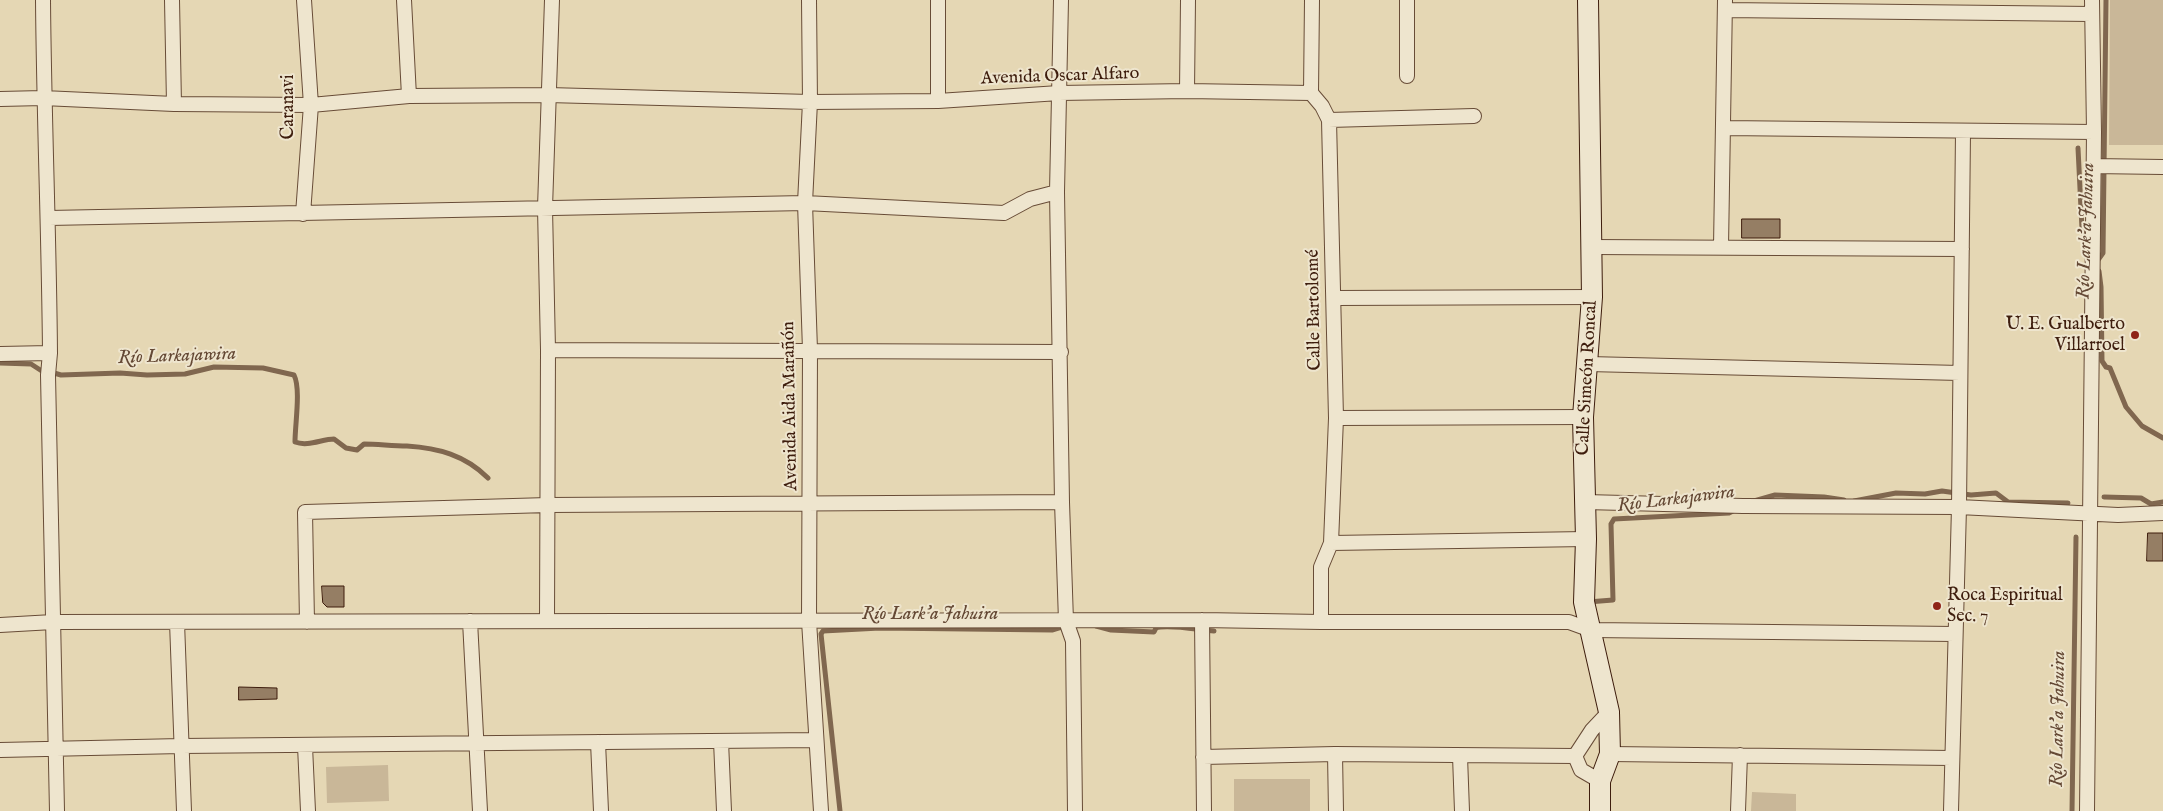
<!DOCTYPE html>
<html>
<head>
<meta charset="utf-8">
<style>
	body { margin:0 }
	canvas { display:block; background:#e5d7b4 }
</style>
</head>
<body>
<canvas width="2163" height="811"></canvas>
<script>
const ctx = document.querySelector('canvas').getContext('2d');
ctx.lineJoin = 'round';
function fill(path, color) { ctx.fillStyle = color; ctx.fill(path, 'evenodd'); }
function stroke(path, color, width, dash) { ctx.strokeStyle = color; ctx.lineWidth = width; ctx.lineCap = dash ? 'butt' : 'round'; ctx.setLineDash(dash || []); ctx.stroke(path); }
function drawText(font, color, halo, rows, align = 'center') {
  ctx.font = font + ' "IM FELL English",serif'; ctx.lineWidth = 4; ctx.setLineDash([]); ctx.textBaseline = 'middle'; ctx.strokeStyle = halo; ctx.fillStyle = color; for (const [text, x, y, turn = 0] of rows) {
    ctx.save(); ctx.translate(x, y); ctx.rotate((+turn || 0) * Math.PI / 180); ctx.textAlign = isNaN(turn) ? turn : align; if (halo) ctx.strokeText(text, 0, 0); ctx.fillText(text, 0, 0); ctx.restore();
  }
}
const green = new Path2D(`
	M2110 0H2163V145H2109Z
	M388 765 389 801 327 803 326 767Z
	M1234 779H1310V811H1234Z
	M1752 792 1796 794V811H1751Z`);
const stream = new Path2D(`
	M2078 148 2082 229 2085 237
	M2098 260 2103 253 2106 0
	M2099 271 2101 287 2102 361 2106 367 2110 368 2126 407 2142 426 2163 438
	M0 363 31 364 48 375 54 373 61 375 120 373 147 375 185 374 214 367 263 368 294 375C301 389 295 424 295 442 308 447 322 439 334 439L346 448 357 450 364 444C378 444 392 446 407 446 438 448 465 455 488 478
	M2104 497 2141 498 2151 504 2163 502
	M1754 501 1775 495 1824 497 1844 500
	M1854 501 1896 493 1925 494 1942 491 1971 495 1996 493 2008 502 2068 503
	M1588 602 1613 600 1611 524 1614 519 1729 513 1735 510
	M1096 626 1111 630 1154 632 1156 628C1168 624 1199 630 1214 631
	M840 811 821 634 823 631 880 628 1052 630 1065 626
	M2072 811 2076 537`);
const building = new Path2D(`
	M1742 219H1780V238H1742Z
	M2148 533H2163V561H2147Z
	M322 586H344V607H327L323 603Z
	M239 687 277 688V699L239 700Z`);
const street = new Path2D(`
	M43 0C44 118 49 235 50 353L48 375 57 811
	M172 0 174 104
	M404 0 409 96
	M809 0 810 102 805 203 810 350 809 621 821 811
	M1061 0 1057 192 1062 502 1066 621 1073 641 1075 811
	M1312 0 1311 93 1322 106 1329 120 1336 418 1331 543 1321 567V622
	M1407 0V76
	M1725 10 2092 14
	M1187 91 1188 0
	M0 99 43 98 174 104 311 105 409 96 548 95 810 102 938 101 1059 93 1187 91 1311 93
	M938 101V0
	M1329 120 1474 116
	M1724 128 2094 132
	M2093 166 2163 167
	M303 214 311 105 304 0
	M49 218 805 203 1004 213 1030 199 1057 192
	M1591 247 1962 249
	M1721 247 1725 0
	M1334 298 1592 297
	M548 350 1061 352
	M0 354 50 353
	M1588 364 1960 373
	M1336 418 1583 417
	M1585 502 1743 506 1959 507 2118 515 2163 513
	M1331 543 1586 539
	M547 620 548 350 545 208 552 0
	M1202 620 1204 811
	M470 621 480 811
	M177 622 184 811
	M307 622 305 512 548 505 1062 502
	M0 625 53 622 1202 620 1321 622H1569L1591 630 1955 634
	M721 741 724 811
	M598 742 601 811
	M305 746 308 811
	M0 750 181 746 816 740
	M1335 754 1336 811
	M1610 754 1952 758
	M1460 756 1462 811
	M1203 757 1335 754 1575 756
	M1600 781 1581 770 1575 756 1592 730 1609 712
	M1738 811 1740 755
	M1951 811 1959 507 1963 132
	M2087 811 2094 132 2092 0`);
const secondary = new Path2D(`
	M1588 0 1592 297 1583 417 1586 539 1584 602 1609 712 1610 754 1600 781V811`);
const markers = [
	[2135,335,5,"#8f2418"],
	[1937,606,5,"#8f2418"]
];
const streetNames = [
	["Avenida Oscar Alfaro",1060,77,-2],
	["Caranavi",289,107,-90],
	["Calle Bartolomé",1315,310,-91],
	["Calle Simeón Roncal",1588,378,-87],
	["Avenida Aida Marañón",791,406,-91]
];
const poiNames = [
	["U. E. Gualberto",2125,325],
	["Villarroel",2125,346],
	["Roca Espiritual",1947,596,"left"],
	["Sec. 7",1947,617,"left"]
];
const waterNames = [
	["Río Lark’a Jahuira",2087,231,-88],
	["Río Larkajawira",177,357,-2],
	["Río Larkajawira",1676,500,-7],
	["Río Lark’a Jahuira",930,615],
	["Río Lark’a Jahuira",2059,719,-89]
];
fill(green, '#c9b798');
stroke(stream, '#80674f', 5);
fill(building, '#957e64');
stroke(building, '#3e1d0d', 1);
stroke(street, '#684c37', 16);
stroke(secondary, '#3e1d0d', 22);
stroke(street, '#eee5ce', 14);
stroke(secondary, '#eee5ce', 20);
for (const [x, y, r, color] of markers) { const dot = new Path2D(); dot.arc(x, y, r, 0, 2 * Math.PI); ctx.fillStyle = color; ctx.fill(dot); stroke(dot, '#eee5ce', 2); }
drawText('18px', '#3e1d0d', '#eee5ce', streetNames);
drawText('18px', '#3e1d0d', '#eee5ce', poiNames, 'right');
drawText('italic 19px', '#644834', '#eee5ce', waterNames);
</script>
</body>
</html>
